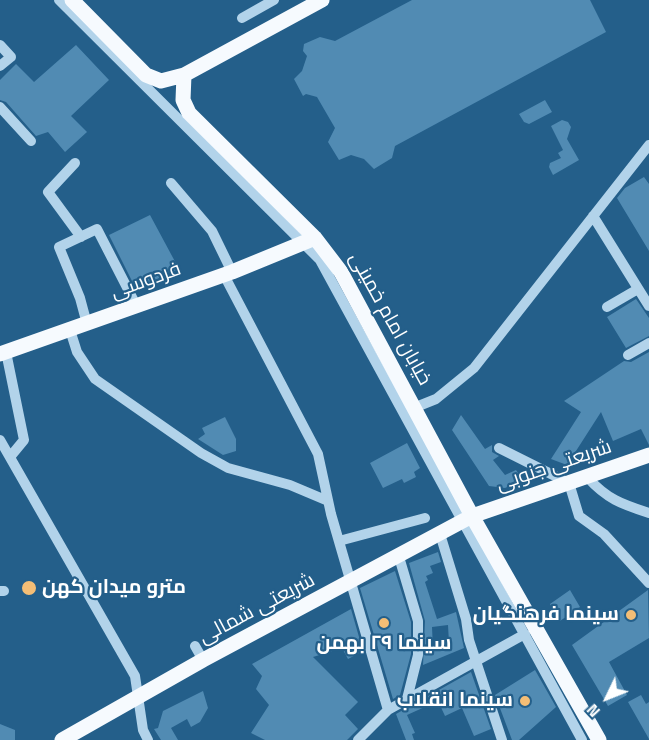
<!DOCTYPE html>
<html>
<head>
<meta charset="utf-8">
<style>
	body { margin:0 }
	#map { position:relative; width:649px; height:740px; overflow:hidden; background:#245f8a; font-family:"Space Grotesk",sans-serif }
	canvas { display:block }
	.north { position:absolute; left:577px; top:668px; width:60px; height:60px; -webkit-text-stroke:4px #245f8a; paint-order:stroke; rotate:227deg; font-size:16px; font-weight:700; line-height:24px; text-align:center; color:#fff }
	.north::after { content:''; display:block; margin:auto; width:21px; height:27px; background:#fff; clip-path:polygon(50% 0,100% 100%,50% 72%,0 100%) }
</style>
</head>
<body>
<div id="map">
<canvas width="649" height="740"></canvas>
<div class="north">N</div>
</div>
<script>
const ctx = document.querySelector('canvas').getContext('2d');
ctx.lineJoin = 'round';
function fill(path, color) { ctx.fillStyle = color; ctx.fill(path, 'evenodd'); }
function stroke(path, color, width, dash) { ctx.strokeStyle = color; ctx.lineWidth = width; ctx.lineCap = dash ? 'butt' : 'round'; ctx.setLineDash(dash || []); ctx.stroke(path); }
function drawText(font, color, halo, rows, align = 'center') {
  ctx.font = font + ' "Space Grotesk",Cairo,sans-serif'; ctx.lineWidth = 4.5; ctx.setLineDash([]); ctx.textBaseline = 'middle'; ctx.strokeStyle = halo; ctx.fillStyle = color; for (const [text, x, y, turn = 0] of rows) {
    ctx.save(); ctx.translate(x, y); ctx.rotate((+turn || 0) * Math.PI / 180); ctx.textAlign = isNaN(turn) ? turn : align; if (halo) ctx.strokeText(text, 0, 0); ctx.fillText(text, 0, 0); ctx.restore();
  }
}
const building = new Path2D(`
	M412 0H590L606 32 395 146 392 158 374 169 364 159 351 155 339 160 328 142 335 128 317 97 306 94 303 96 294 79 302 71 307 56 303 51 304 44 320 37 335 41Z
	M76 45 109 80 71 116 87 132 65 152 48 132 36 136 6 102 0 100V80L16 64 34 82Z
	M545 100 552 112 529 124 524 122 519 114Z
	M562 120 568 122 571 127 567 139 579 160 553 175 549 167 550 163 561 158 558 153 563 150 551 126Z
	M644 177 649 184V251L617 198 625 188Z
	M150 215 179 269 136 289 109 235Z
	M636 299 649 318V336L626 348 607 317Z
	M649 352V445L641 429 613 441 601 412 567 465 551 459 581 412 564 401 624 361 631 362Z
	M461 415 485 449 492 445V452L499 456 493 460 505 475 516 470 523 480 505 488 489 486 452 430Z
	M225 417 236 439V451L223 455 198 439 205 434 202 428Z
	M407 443 420 468 414 472 416 477 404 483 402 479 383 488 370 463Z
	M438 552 441 562 430 566 433 573 426 576 428 580 425 582 437 619 456 612 464 648 423 665 425 621 409 563ZM448 625 449 643 433 650 432 627Z
	M395 571 411 622V654L400 695 393 699 360 588Z
	M570 590 580 607 560 621 550 604Z
	M648 590 649 638 609 662 627 695 608 706 572 645Z
	M351 609 363 651 348 659 342 648 313 657 358 702 345 715 358 729 347 740H265L251 733 269 705 256 689 262 676 252 664Z
	M535 670 556 707 519 740H512L495 695Z
	M471 672 491 729 474 736 462 708 445 716 438 701 407 715 415 733 412 734 414 740H406L396 714Z
	M203 691 208 708 200 722 191 727 187 719 171 728 178 740H161L154 729 158 728 163 711Z
	M641 695 646 704 649 702V739L628 702Z
	M0 724 15 730V740H0Z`);
const minor = new Path2D(`
	M59 0 320 260 582 740
	M242 18 274 0
	M0 45 11 57 0 66
	M0 107 31 141
	M75 163 48 192 81 237
	M171 183 212 231 232 272
	M593 216 649 306
	M224 275 318 454 331 514 388 710
	M607 307 638 289
	M87 324 80 298 59 247 97 229 137 307
	M70 330 77 352 95 379 201 453 228 468 290 485 328 501
	M6 352 24 440 10 457
	M628 355 649 343
	M416 407 436 399 474 368 649 145
	M0 440 135 676 143 730 148 740
	M499 448 569 483 579 516 604 534 649 583
	M587 477C607 499 621 504 649 513
	M440 534 466 619 469 640 502 740
	M339 541 425 518
	M399 557 418 621V655L407 699
	M0 591H4
	M195 646 203 660
	M358 740 388 710 525 634`);
const major = new Path2D(`
	M72 0 146 75 161 81 184 75 322 0
	M184 75 183 100 189 113 315 238 341 272 472 516 599 740
	M0 354 232 272 315 238
	M62 740 203 660 472 516 649 455`);
const markers = [
	[29,588,8,"#f4be76"],
	[631,615,6,"#f4be76"],
	[384,623,6,"#f4be76"],
	[525,701,6,"#f4be76"]
];
const streetNames = [
	["فردوسی",146,281,-20],
	["خیابان امام خمینی",390,319,61],
	["شریعتی جنوبی",554,466,-19],
	["شریعتی شمالی",257,609,-28]
];
const poiNames = [
	["مترو میدان کهن",42,588,"left"],
	["سینما فرهنگیان",619,615],
	["سینما ۲۹ بهمن",384,644,"center"],
	["سینما انقلاب",513,701]
];
fill(building, '#518bb3');
stroke(minor, '#b2d3ea', 10);
stroke(major, '#f6fafe', 15);
for (const [x, y, r, color] of markers) { const dot = new Path2D(); dot.arc(x, y, r, 0, 2 * Math.PI); ctx.fillStyle = color; ctx.fill(dot); stroke(dot, '#245f8a', 2); }
drawText('20px', '#fff', '#245f8a', streetNames);
drawText('bold 20px', '#fff', '#245f8a', poiNames, 'right');
</script>
</body>
</html>
